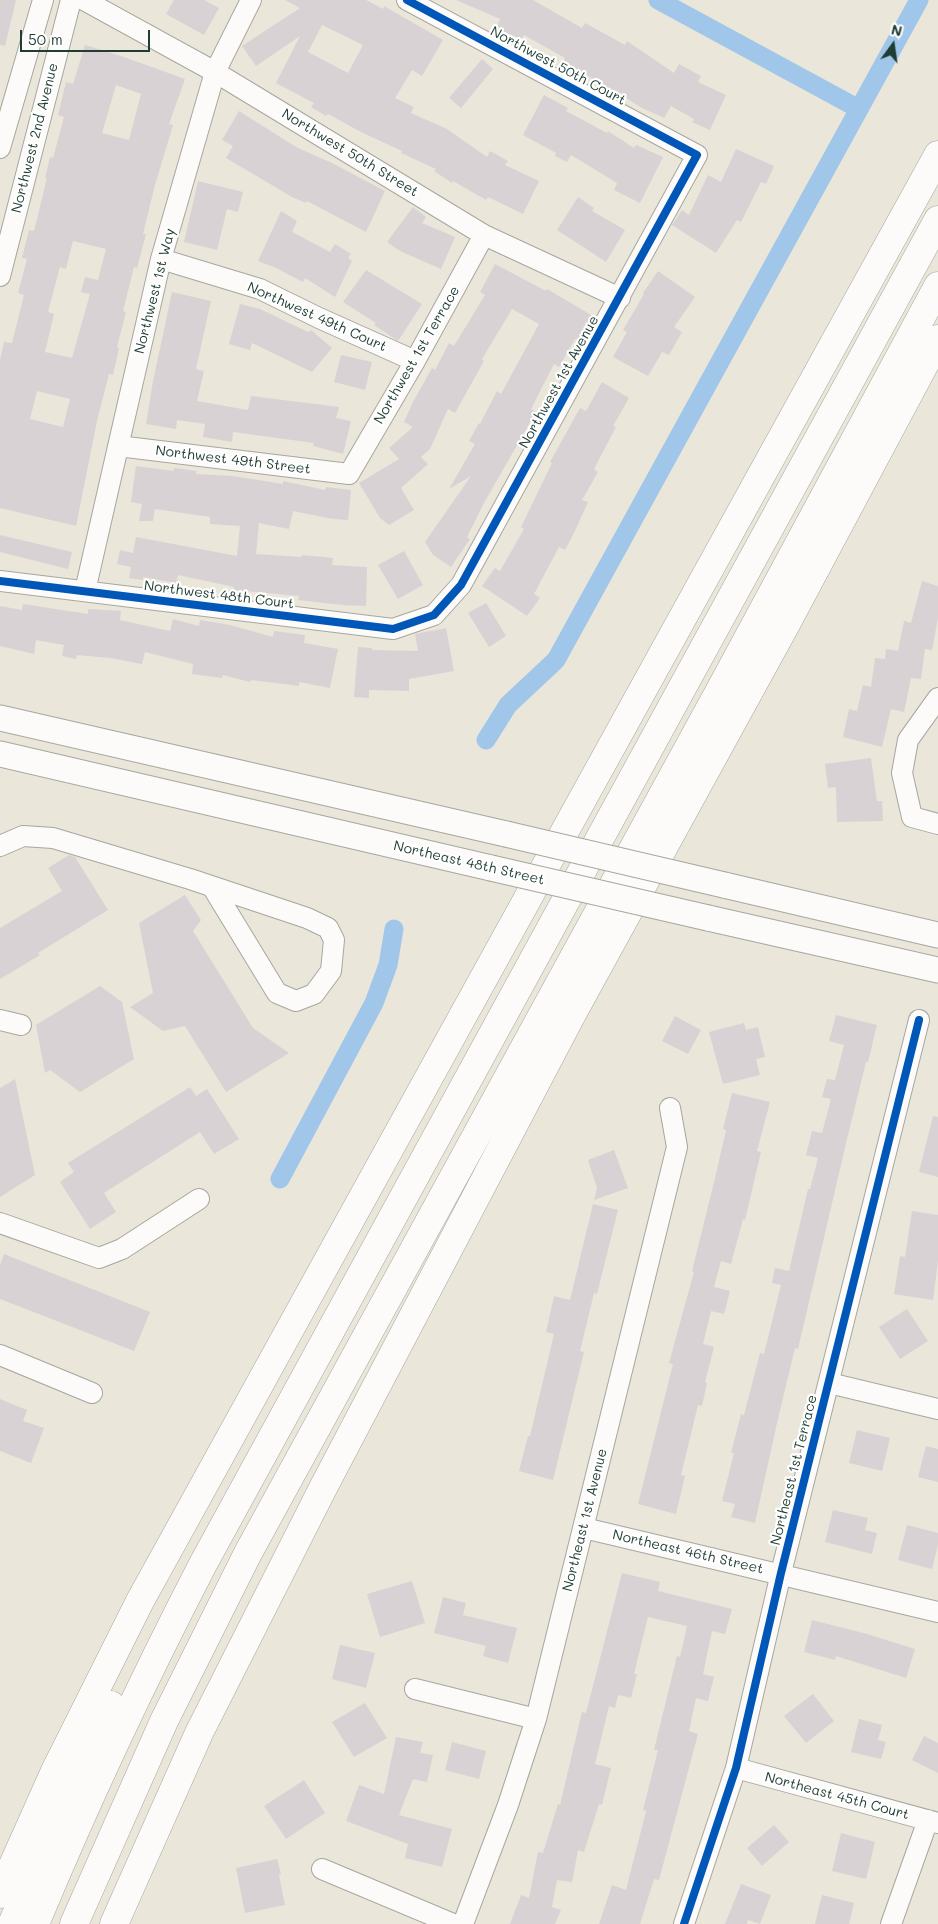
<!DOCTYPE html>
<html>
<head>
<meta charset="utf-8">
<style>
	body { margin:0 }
	#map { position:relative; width:938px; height:1924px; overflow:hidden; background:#eae6d9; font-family:Mali,sans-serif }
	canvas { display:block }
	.north { position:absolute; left:868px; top:20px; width:50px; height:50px; -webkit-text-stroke:4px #fff; paint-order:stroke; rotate:14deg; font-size:14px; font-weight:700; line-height:20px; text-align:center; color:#1f3d34 }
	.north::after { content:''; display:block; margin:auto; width:18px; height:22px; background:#1f3d34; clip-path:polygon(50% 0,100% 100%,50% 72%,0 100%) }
	.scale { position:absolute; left:20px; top:30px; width:130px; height:22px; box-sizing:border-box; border:2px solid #1f3d34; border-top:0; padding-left:6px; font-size:15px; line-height:18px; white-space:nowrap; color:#1f3d34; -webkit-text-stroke:4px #fff; paint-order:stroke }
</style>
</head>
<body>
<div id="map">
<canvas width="938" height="1924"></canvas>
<div class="north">N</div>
<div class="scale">50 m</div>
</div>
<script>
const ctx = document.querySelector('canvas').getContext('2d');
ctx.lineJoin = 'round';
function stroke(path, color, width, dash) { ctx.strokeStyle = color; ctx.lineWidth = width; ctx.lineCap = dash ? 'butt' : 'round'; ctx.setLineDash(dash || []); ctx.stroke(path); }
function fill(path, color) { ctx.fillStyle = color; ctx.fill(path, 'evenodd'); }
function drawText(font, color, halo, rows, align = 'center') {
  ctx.font = font + ' Mali,sans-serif'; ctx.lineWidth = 4.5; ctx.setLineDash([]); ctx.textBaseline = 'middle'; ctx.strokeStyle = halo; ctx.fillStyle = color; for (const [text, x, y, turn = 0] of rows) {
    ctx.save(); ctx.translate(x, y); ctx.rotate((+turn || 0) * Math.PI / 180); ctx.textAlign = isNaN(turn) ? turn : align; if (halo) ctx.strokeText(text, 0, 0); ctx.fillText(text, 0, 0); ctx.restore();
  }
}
const canal = new Path2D(`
	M658 0 859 109
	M486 740 508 705 556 660 919 0
	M280 1179 374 1003 388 965 394 929`);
const building = new Path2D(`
	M0 0H16L5 46 0 45Z
	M174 0H204L219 8 204 35 166 14Z
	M285 0H366L383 9 384 6 443 40 422 76 412 70 395 98 414 107 411 113 447 129 487 157 490 151 508 161 505 165 539 181 523 214 488 197 486 200 453 181 452 183 434 171 436 169 401 153 402 151 361 132 328 114 326 116 311 107 314 103 276 83 300 36 256 66 242 46 300 8ZM322 25 363 45 348 73 308 52Z
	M456 0H533L582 28 585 23 625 45 627 41 674 73 679 64 701 76 698 82 726 95 710 130 692 122 694 119 671 106 664 118 640 107 616 91 614 95 600 87 602 84 563 62 565 58 524 35 522 39 496 29 500 19Z
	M85 45 124 57 185 79 169 124 173 125 155 185 143 234H146L137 268 134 267 123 311 126 312 117 347 119 348 113 375 109 374 97 421 76 526 0 508V360L4 342 12 343 24 295 18 293 27 259 22 258 29 230 34 231 47 178H45L50 157 53 158 64 117 58 115 66 82 73 84ZM116 85 141 94 129 140 102 133ZM73 241 106 249 98 280 85 277 81 292 90 294 72 358 45 352 54 314 48 312 60 267 66 269ZM37 391 70 399 63 427 30 419Z
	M482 59 493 69 461 108 449 98Z
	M544 95 568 108 566 111 607 133 608 131 634 148 636 145 663 157 640 203 614 190 617 183 571 155 567 162 555 156 556 153 523 135Z
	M239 111 296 147 332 163 385 191 366 232 307 201 306 203 292 197 226 158 233 146 222 140Z
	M736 149 774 166 766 184 761 182 741 222 737 220 716 253 672 225 682 210 689 215 708 175 721 182Z
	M198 181 243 192 238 212 227 209 217 250 184 242Z
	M578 197 594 208 592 211 625 230 606 262 557 230Z
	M413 207 426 217 422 223 455 237 441 269 400 251 387 242Z
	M281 211 297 221 292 232 330 252 335 244 351 254 348 258 352 261 335 297 305 278 303 282 276 268 258 261Z
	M495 264 546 291 547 289 593 316 578 341 575 339 559 367 554 364 531 409 536 412 484 503 467 537 470 539 451 567 433 555 425 542 471 476 449 489 475 444 469 441 479 423 480 424 497 391 501 394 539 324 512 309 482 359 484 361 455 413 448 409 430 449 421 457 428 464 401 488 414 510 389 525 380 518 359 483 399 459 389 448 413 427 404 422 413 402 432 368 435 370 449 343 454 346 485 295 480 292Z
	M366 270 422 304 398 341 374 325 376 323 343 302Z
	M658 271 695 297 674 327 682 332 669 355 662 352 648 376 613 357 627 332 623 330 644 294 643 293Z
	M172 292 211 301 196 369 204 371 197 401 248 410 251 396 339 407 336 418 351 421 343 454 313 446 314 443 233 432 232 442 203 437 205 424 177 420 176 429 146 424 153 381Z
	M240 304 260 309 308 332 311 330 332 348 312 372 252 343 250 350 229 344Z
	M341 355 372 362 365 390 334 382Z
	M602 382 629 398 613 426 616 427 594 469 598 472 582 500 588 502 575 531 565 550 559 547 534 594 540 598 527 616 482 586 495 568 500 571 524 529 521 527 552 463 550 462 580 408 586 411Z
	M136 466 174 471V468L197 471 196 474 233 476 283 484V481L325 490 326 487 351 490 348 520 333 519 293 511 289 529 259 523 256 554 302 557V555L333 558 332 565 367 567 366 606 343 605 298 600 299 596 234 590V587L178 575 176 583 143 577V580L129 578 131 567 117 564 120 550 133 553 136 537 237 556 240 526 210 524V517L155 509 153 521H139L142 504 131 502Z
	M0 535 72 552 68 569 0 552Z
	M404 551 423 585 398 599 378 565Z
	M922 581 938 586V618L932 650 925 649 921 679 911 678 904 712 891 709 882 747 843 737 849 709 857 711 863 685 871 687 875 658 885 659 886 649 898 651 904 621 911 623Z
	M486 603 506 636 489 647 468 613Z
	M23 604 88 614V609L121 611 120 620 170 631 173 619 199 626 200 620 230 625 273 637 274 631 305 635 304 643 338 649 330 688 299 682V686L251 680 250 682 223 675 222 678 192 674 193 664 145 652 142 664 110 658 77 655 76 659 62 656 64 645 36 640 34 654 0 646V606L22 610Z
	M446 628 454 671 409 679V691L369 690V698L354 697 358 647 372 648V650L418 651 415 634Z
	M871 758 877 801H882L883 821 837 822 836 787 828 788 825 764Z
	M69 855 75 857 108 910 38 953 40 955 0 979V928L62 891 48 868Z
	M185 895 201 920 193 931 253 1028 289 1053 226 1092 185 1026 163 1031 130 1007 153 993 139 923Z
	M100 986 122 1002 134 1059 80 1092 50 1070 45 1073 36 1025Z
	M836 1015 877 1025 868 1062H866L847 1139 798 1349 795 1348 777 1423 755 1523 731 1517 735 1504 722 1501 734 1453H731L741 1414 744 1415 760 1353 764 1354 781 1285 772 1283 775 1268 789 1271 808 1189H810L818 1158 806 1155 812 1131 822 1133 831 1099 822 1097 827 1079 835 1080 844 1045 829 1041Z
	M675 1016 701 1030 688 1054 662 1041Z
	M744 1023 746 1030 758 1027 765 1057 756 1059 760 1075 723 1084 709 1032Z
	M15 1079 35 1175 0 1197V1088Z
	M190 1087 196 1096 207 1089 239 1139 214 1154 200 1132 104 1193 116 1212 90 1229 60 1182 74 1172 68 1163Z
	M732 1093 770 1102 757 1151 761 1152 745 1220 743 1219 731 1264 721 1261 714 1287 730 1291 724 1314 711 1311 703 1344 714 1347 705 1382 707 1383 702 1406 698 1405 681 1475 685 1476 676 1514 638 1504 673 1364 669 1363 694 1272 692 1271 715 1178 726 1130 723 1129Z
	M933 1116 938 1117V1177L919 1172Z
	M614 1150 628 1188 594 1200 597 1188 588 1160Z
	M593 1204 618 1210 597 1294 594 1293 580 1351 584 1352 553 1480 519 1471 528 1436H530L554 1334 546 1332 554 1296 570 1300Z
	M912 1211 938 1215V1261L933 1300 894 1294 900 1256 905 1257Z
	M4 1254 150 1312 134 1351 0 1299V1265Z
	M907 1309 928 1341 900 1359 879 1327Z
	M0 1399 27 1410 23 1421 44 1428 31 1463 0 1451Z
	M857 1430 890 1438 882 1471 849 1463Z
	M926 1446 938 1449V1482L918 1477Z
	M833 1510 868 1518 865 1530 877 1533 872 1554 825 1542Z
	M907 1525 938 1533V1545L932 1569 898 1560Z
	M622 1573 660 1582 658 1591 732 1609 725 1634 712 1631 703 1674 714 1677 708 1701 696 1698 689 1731 698 1734 659 1880 654 1879 640 1924H599L612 1885 626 1890 646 1811 643 1810 658 1750H654L677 1656 680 1657 687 1626 648 1617 634 1674H637L631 1698 618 1695 615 1708 609 1706 595 1764 611 1768 602 1805 599 1804 584 1852 578 1850 572 1882 557 1880 552 1907 561 1910 555 1924H510L521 1895 529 1898 538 1852 543 1853 558 1804 560 1805 582 1712 586 1713Z
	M412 1581 425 1623 380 1637 367 1594Z
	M443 1597 466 1603 463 1615 517 1628 508 1663 483 1656 486 1646 434 1633Z
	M812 1620 867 1634 915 1649 906 1678 836 1656 835 1660 804 1652Z
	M340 1645 375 1653 366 1688 332 1679Z
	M813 1694 834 1721 806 1743 784 1716Z
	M365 1703 387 1738 354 1757 332 1722Z
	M859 1719 882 1725 878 1740 886 1742 881 1759 851 1752Z
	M924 1736 938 1743V1773L912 1760Z
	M396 1737 423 1742 420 1753 433 1755 427 1782 413 1779 399 1815 452 1829 442 1867 405 1858 408 1844 346 1821 359 1785 384 1794Z
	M452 1742 486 1751 479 1779 445 1770Z
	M304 1780 325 1813 286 1839 264 1806Z
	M774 1825 789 1842 762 1866 747 1848Z
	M841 1833 875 1842 866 1879 832 1871Z
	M277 1859 281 1874 279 1875 285 1905 245 1913 236 1868Z
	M741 1884 771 1895 760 1924 748 1920 747 1924H725Z
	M822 1895 854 1903 849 1924H815Z`);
const minor = new Path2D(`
	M84 0 215 72 484 235 620 298
	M0 148 43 0
	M161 259 260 289 319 318 415 361
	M0 276 71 0
	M118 446 349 474 415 361 484 235
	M0 581 393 629 434 615 461 585 697 155 407 0
	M85 591 161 259 215 72 251 0
	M938 698 908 740 902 773 912 817 938 824
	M0 846 23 836 53 838 190 879 307 918 328 928 334 940 331 971 314 994 296 1001 277 993 213 888
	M0 1020 21 1025
	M0 1223 99 1258 122 1249 199 1199
	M0 1355 92 1393
	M829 1383 938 1409
	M584 1528 938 1612
	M415 1689 536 1719
	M736 1768 938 1823
	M322 1869 453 1924
	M463 1924 508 1805 536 1719 677 1147 670 1108
	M684 1924 736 1768 781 1573 919 1020
	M891 1924 928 1820`);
const major = new Path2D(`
	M0 718 506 834
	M0 754 491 868
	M724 885 938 935
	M708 918 938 970`);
const highway = new Path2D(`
	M0 1894 55 1771 140 1601 938 155
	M12 1924 74 1781 111 1705
	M35 1924C86 1801 142 1682 203 1564L938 220
	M74 1924 164 1721 248 1553 719 692 938 286
	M114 1924 199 1733 323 1488 572 1014 786 624 938 339`);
const majorBridge = new Path2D(`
	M506 834 724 885
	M491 868 708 918`);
const cycleway = new Path2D(`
	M0 581 393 629 434 615 461 585 697 155 407 0
	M684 1924 736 1768 781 1573 919 1020`);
const streetNames = [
	["Northwest 50th Court",558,66,28],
	["Northwest 2nd Avenue",35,138,-76],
	["Northwest 50th Street",350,153,31],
	["Northwest 1st Way",155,291,-76],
	["Northwest 49th Court",317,317,24],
	["Northwest 1st Terrace",417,355,-60],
	["Northwest 1st Avenue",559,382,-61],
	["Northwest 49th Street",233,460,7],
	["Northwest 48th Court",219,595,7],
	["Northeast 48th Street",469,863,13],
	["Northeast 1st Terrace",794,1470,-76],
	["Northeast 1st Avenue",585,1520,-76],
	["Northeast 46th Street",688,1552,13],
	["Northeast 45th Court",837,1796,15]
];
stroke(canal, '#a0c6e9', 19);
fill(building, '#d8d2d5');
stroke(minor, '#a6a79f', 22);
stroke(major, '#a6a79f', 27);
stroke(highway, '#a6a79f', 29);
stroke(minor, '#fcfbf9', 20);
stroke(major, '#fcfbf9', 25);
stroke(highway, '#fcfbf9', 28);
stroke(majorBridge, '#a6a79f', 27, []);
stroke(majorBridge, '#fcfbf9', 25);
stroke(cycleway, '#0057b8', 8);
drawText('14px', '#1f3d34', '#fff', streetNames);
</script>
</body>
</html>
